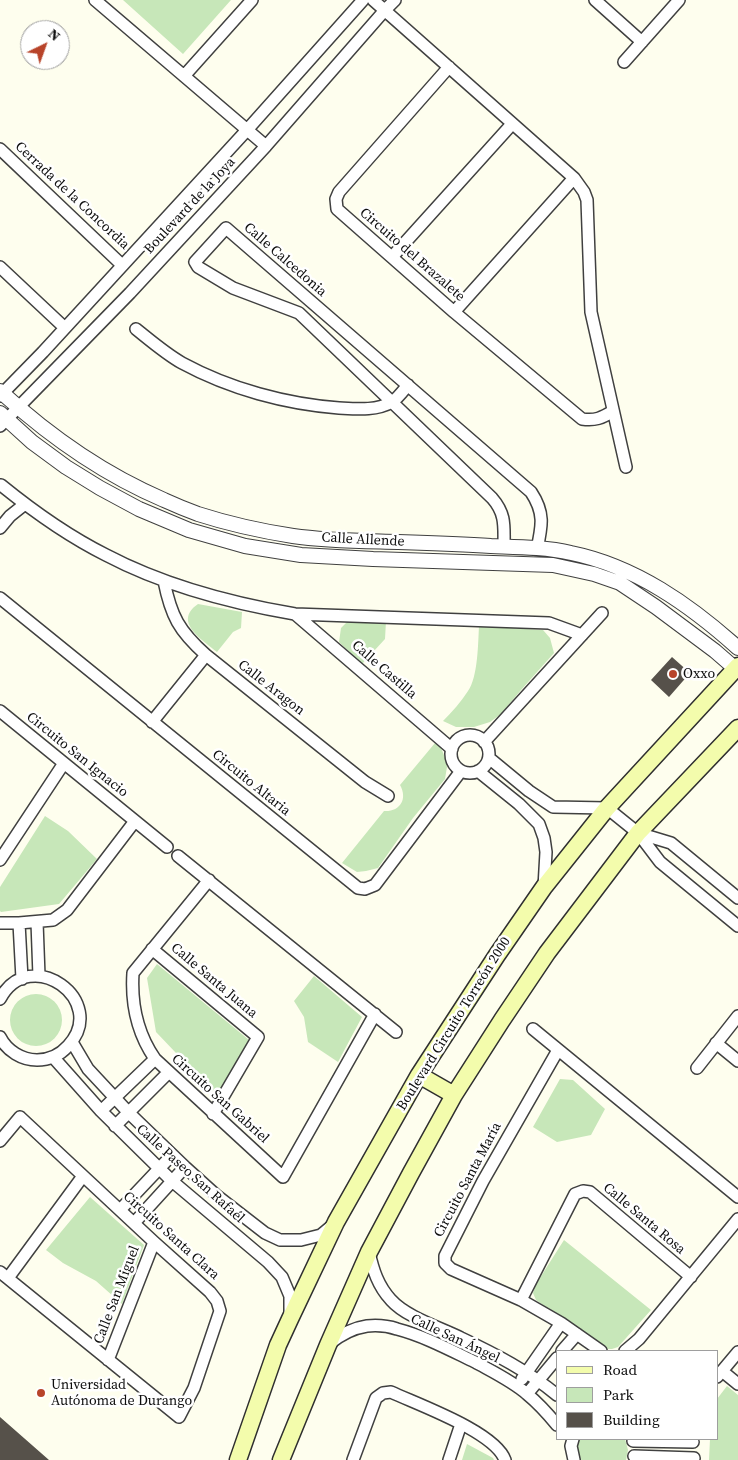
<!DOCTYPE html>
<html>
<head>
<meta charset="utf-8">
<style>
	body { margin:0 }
	#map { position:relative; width:738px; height:1460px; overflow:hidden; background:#fefeee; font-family:"Source Serif 4",serif }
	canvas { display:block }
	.legend { position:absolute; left:556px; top:1350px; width:162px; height:90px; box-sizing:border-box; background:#fff; border:1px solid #9e9e9e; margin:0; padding:6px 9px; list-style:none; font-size:15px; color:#0d0d0d }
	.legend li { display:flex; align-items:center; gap:10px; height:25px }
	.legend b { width:25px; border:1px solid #9e9e9e }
	.north { position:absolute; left:20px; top:20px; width:50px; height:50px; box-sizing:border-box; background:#fff; border:1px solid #9e9e9e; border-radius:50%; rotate:42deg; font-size:14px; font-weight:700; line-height:20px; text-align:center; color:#0d0d0d }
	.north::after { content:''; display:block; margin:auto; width:18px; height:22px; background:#b8442a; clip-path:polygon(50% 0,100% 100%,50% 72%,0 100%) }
</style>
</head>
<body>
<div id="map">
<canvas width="738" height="1460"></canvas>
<ul class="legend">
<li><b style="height:6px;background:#f3fcac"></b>Road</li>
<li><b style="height:14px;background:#c7e7b9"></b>Park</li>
<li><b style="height:14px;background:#56514a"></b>Building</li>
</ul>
<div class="north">N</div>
</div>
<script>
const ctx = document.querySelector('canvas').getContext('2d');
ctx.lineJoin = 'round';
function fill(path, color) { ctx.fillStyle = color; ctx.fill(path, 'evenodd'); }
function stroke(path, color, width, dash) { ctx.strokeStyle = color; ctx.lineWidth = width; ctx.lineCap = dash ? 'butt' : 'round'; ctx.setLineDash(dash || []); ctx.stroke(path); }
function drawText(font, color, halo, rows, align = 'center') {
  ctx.font = font + ' "Source Serif 4",serif'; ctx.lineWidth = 5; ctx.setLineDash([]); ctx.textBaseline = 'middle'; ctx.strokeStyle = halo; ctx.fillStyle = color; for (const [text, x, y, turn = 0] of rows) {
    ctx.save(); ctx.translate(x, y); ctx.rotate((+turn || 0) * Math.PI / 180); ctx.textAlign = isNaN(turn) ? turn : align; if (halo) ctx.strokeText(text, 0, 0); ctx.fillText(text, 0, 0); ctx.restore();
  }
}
const green = new Path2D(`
	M123 0H231L183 54Z
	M198 604 242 612 241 628 233 632 217 652C203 640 172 622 198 604Z
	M349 620 386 621 385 639 362 664 339 642 341 628Z
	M479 626 543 630 550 638 554 653 521 690 501 714 490 722 474 727H456L443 721C452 712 461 702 468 691 478 677 478 644 479 626Z
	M435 743 441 748 446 760 447 767 445 779 413 818 378 868 366 871 357 872 342 863 384 811C400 812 408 799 400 785Z
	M45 816 68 831 97 859 59 904 1 912 0 911V887Z
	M157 964 249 1040 217 1096 156 1032 147 978Z
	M314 976 362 1017 338 1062 308 1042 304 1017 294 1001Z
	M10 1020a26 26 0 1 1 52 0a26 26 0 1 1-52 0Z
	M560 1079 573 1080 605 1109 591 1135 557 1142 533 1127Z
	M90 1197 144 1245 122 1304 96 1281 63 1263 46 1250Z
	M564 1240 651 1310 618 1347 612 1349H605L536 1300 533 1293 536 1284Z
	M727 1386 738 1395V1460H709L710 1439H717V1399Z
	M579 1439H625L628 1450 626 1460H578C576 1452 577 1447 579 1439Z
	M467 1444 493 1458 494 1460H462Z`);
const building = new Path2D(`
	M672 657 690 673 669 697 651 680Z
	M0 1417 49 1460H0Z`);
const minor = new Path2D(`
	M95 0 266 146
	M373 0 574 178 584 192 587 200 591 312 626 467
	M595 0 642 42
	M624 62 679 0
	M449 67 339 192 336 199 337 209 454 312 582 419C595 421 602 418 613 411
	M184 76 252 0
	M0 149 122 265
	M392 257 512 124
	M0 267 65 328
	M454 312 574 178
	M136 329C151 341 166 354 182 363 230 389 286 404 339 408 357 409 376 411 392 402 398 398 403 391 408 385
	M0 396 43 352 247 130 363 0
	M0 426 130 293 266 146 385 10 395 0
	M1 485C33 511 68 536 106 555 165 586 230 603 295 614L549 623 582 635
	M0 528 10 516 25 504
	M504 546C504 526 506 514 492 498L299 313 233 288 198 267 195 262 226 228 531 492C545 513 542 526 537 549
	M164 581C171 616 179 631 206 655L365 782 388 796
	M0 598 358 888 365 889 375 885 461 771
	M295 614 452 749
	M0 711 167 847
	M152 722 206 655
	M451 754a19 19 0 1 1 38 0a19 19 0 1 1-38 0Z
	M484 742 602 613
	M489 758 529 791 553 807 607 808 638 833 660 862 738 926
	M478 771 519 804 539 824 544 838 546 852 544 887
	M638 833 671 843 738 898
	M178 856 396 1032
	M0 860 64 763
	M209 880 133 973C131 1004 137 1033 155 1059L283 1177 375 1014
	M37 922 39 976
	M0 923H19L53 920 67 910 135 821
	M19 923 22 979
	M152 949 258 1037 213 1114
	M0 999C30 943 110 1001 68 1046 60 1055 49 1060 37 1060 22 1060 7 1051 0 1037
	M533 1029 738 1197
	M72 1042 88 1069 129 1113 185 1167 216 1195 265 1233 280 1240H301L321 1235 333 1225
	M716 1043 738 1061
	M558 1050 483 1181 445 1256V1263L451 1269 521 1300 561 1323 601 1351
	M53 1057 101 1111 172 1181 268 1262 282 1277 290 1296V1316
	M697 1068 738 1016
	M101 1111 155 1059
	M115 1126 168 1073
	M0 1141 20 1117 154 1242 210 1292 217 1301 220 1311 194 1388 179 1417 0 1272
	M120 1210 172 1155
	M134 1223 185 1167
	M369 1252C373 1270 378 1286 391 1300 406 1317 441 1328 461 1338 495 1354 528 1371 557 1395
	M8 1278 83 1176
	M521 1300 575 1194 583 1191 590 1192 691 1277
	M329 1344C340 1335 353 1328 367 1326 377 1325 388 1326 397 1329 424 1336 450 1350 475 1362 493 1372 512 1381 527 1394 538 1403 548 1414 557 1425
	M562 1351 577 1334
	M625 1351 639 1339 738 1219
	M108 1360 154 1242
	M722 1371 738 1384
	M717 1377 738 1352
	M522 1379 561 1323
	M527 1394 557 1358
	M573 1439 571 1446 574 1460
	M633 1441 693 1442
	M634 1456 694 1458
	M353 1460 376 1398 383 1393 391 1392C419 1405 495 1432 505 1460
	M449 1460 461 1424`);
const tertiary = new Path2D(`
	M0 391C49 436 103 474 164 500 175 505 187 510 198 514 229 524 261 531 293 536 327 541 363 541 398 542 429 543 460 544 491 546 517 547 545 547 571 553 635 566 690 605 738 648
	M0 413 32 442 66 467 100 488 139 509 189 530 245 546 301 555 373 559 553 565 594 574 620 583 656 607 715 651 738 671`);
const secondary = new Path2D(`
	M419 1075 454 1095
	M238 1460 278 1345 290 1319 336 1222 419 1075 497 955 544 887 607 808 738 666
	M281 1460 328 1345 369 1252 411 1173 454 1095 502 1020 547 953 638 833 738 728`);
const markers = [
	[673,674,5,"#b8442a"],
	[41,1393,5,"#b8442a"]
];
const streetNames = [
	["Cerrada de la Concordia",72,196,43],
	["Boulevard de la Joya",190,206,-47],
	["Circuito del Brazalete",412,255,41],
	["Calle Calcedonia",285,260,41],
	["Calle Allende",363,540,3],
	["Calle Castilla",384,670,41],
	["Calle Aragon",271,688,38],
	["Circuito San Ignacio",77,755,39],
	["Circuito Altaria",251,783,39],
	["Calle Santa Juana",214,981,40],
	["Boulevard Circuito Torreón 2000",454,1024,-58],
	["Circuito San Gabriel",220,1099,42],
	["Calle Paseo San Rafaél",190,1174,42],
	["Circuito Santa María",468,1180,-62],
	["Calle Santa Rosa",644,1219,40],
	["Circuito Santa Clara",171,1236,42],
	["Calle San Miguel",117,1295,-69],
	["Calle San Ángel",455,1339,25]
];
const poiNames = [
	["Oxxo",683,674],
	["Universidad",51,1385],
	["Autónoma de Durango",51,1401]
];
fill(green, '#c7e7b9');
fill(building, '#56514a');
stroke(minor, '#404040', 14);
stroke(tertiary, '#404040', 16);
stroke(secondary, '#2f2f2f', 19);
stroke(minor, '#fff', 11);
stroke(tertiary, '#fff', 14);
stroke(secondary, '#f3fcac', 16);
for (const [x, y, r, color] of markers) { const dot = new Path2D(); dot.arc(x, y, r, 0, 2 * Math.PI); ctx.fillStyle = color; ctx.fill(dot); stroke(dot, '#fff', 2); }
drawText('14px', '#0d0d0d', '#fff', streetNames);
drawText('14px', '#0d0d0d', '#fff', poiNames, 'left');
</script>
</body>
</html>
